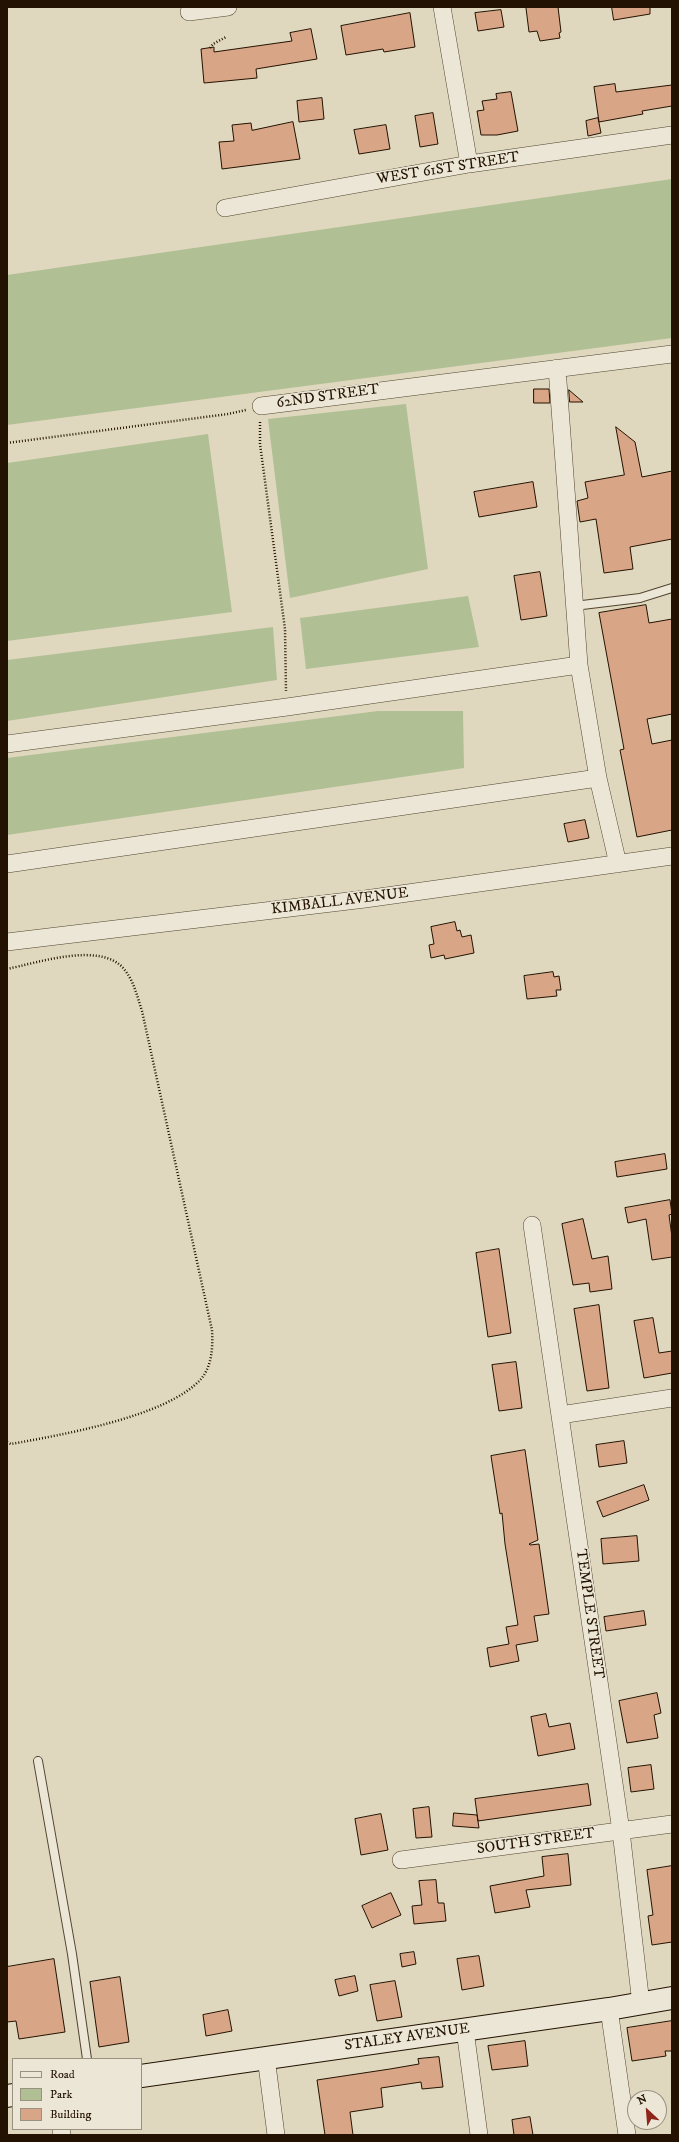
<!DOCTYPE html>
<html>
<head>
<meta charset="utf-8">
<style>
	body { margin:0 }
	#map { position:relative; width:679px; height:2142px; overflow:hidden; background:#e0d8be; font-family:"IM FELL DW Pica",serif }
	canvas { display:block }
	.frame { position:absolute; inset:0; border:8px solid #231201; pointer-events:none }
	.legend { position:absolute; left:12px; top:2058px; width:130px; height:72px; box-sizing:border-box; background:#ebe6d5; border:1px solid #9b9180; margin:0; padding:5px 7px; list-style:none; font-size:12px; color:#231201 }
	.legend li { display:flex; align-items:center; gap:8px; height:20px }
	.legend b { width:20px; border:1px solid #9b9180 }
	.north { position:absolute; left:627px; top:2090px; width:40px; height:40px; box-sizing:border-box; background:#ebe6d5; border:1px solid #9b9180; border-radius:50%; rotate:334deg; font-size:11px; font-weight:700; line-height:16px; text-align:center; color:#231201 }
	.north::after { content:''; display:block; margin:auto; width:14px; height:18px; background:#8f2418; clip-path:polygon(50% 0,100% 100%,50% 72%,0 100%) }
</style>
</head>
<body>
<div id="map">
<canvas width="679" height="2142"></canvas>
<div class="frame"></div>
<ul class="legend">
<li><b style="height:5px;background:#ebe6d5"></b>Road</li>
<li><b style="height:11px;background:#b0bf94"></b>Park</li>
<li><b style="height:11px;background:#d8a586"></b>Building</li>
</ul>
<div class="north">N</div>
</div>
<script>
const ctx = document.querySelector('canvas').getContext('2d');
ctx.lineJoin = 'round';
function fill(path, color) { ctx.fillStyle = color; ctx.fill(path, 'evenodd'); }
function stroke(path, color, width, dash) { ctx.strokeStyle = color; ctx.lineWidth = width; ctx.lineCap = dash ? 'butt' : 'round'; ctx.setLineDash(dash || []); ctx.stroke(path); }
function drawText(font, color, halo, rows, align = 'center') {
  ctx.font = font + ' "IM FELL DW Pica",serif'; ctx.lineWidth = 3; ctx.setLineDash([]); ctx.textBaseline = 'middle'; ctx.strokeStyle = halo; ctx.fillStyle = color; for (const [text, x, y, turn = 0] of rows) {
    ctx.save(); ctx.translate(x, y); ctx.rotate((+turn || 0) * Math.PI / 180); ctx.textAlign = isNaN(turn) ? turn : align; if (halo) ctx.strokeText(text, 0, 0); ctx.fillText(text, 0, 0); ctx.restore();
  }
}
const green = new Path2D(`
	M672 179V338L7 425V275Z
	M406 404 428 569 290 598 268 419Z
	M208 434 232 612 7 641V463Z
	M468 596 479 647 306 669 300 618Z
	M273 627 277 680 7 721V660Z
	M378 711H463L464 768 7 835V758Z`);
const building = new Path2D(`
	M534 7H558L561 32 559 33 560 38 540 41 537 31 529 32 526 8Z
	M612 7H650V14L614 20Z
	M501 10 504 27 478 31 475 13Z
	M410 13 415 47 384 52 383 49 346 55 341 26Z
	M311 29 317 59 256 69 257 78 204 83 201 49 214 47V52L292 41 290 33Z
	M615 84 616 92 672 85V106L642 111 643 114 599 122 594 87Z
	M511 92 518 131 497 135H481L477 111 484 110 482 101 497 99 496 94Z
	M322 98 324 119 299 122 297 101Z
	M433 113 438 144 420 147 415 116Z
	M598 118 601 133 588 136 586 121Z
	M293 122 300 159 222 169 219 142 234 141 232 125 251 123 252 130Z
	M386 125 390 149 359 154 354 130Z
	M534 389H549L550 403H534Z
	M569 390 583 402H570Z
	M616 427 635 442 642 477 672 471V539L630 547 633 569 604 573 596 519 580 522 577 501 588 498 585 482 624 475Z
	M533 482 537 507 479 517 474 492Z
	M540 572 547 616 521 620 514 576Z
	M646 605 649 623 672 619V714L647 719 652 744 672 740V830L637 837 620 750 624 749 599 613Z
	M585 820 589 838 568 842 564 824Z
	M455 922 457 931 460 930 462 937 471 935 474 953 445 959 444 955 431 958 429 945 434 944 431 927Z
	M553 972 554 977 559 976 561 990H556L557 996 527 999 524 976Z
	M665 1154 667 1169 617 1177 615 1162Z
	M670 1200 672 1214 669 1215 672 1237V1257L652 1260 646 1219 628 1223 625 1208Z
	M583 1219 592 1259 608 1256 612 1289 590 1292 589 1283 573 1285 562 1224Z
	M499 1249 511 1333 488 1337 476 1253Z
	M599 1305 609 1388 587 1391 574 1309Z
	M653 1318 659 1353 672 1351V1373L644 1378 634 1321Z
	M516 1362 522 1408 499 1411 492 1365Z
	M624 1441 627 1463 599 1467 596 1445Z
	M525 1450 538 1540 529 1544 530 1545 539 1544 549 1614 534 1616 538 1641 516 1645 519 1661 490 1667 487 1648 509 1644 506 1627 518 1625 505 1544 502 1513 500 1514 491 1456Z
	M644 1485 649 1500 603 1517 597 1502Z
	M637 1536 639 1561 603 1564 601 1539Z
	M644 1611 646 1625 606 1631 604 1617Z
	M657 1693 661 1713 654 1715 658 1738 627 1743 619 1701Z
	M546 1714 549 1727 570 1723 575 1749 538 1756 531 1717Z
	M651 1765 654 1789 631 1792 628 1768Z
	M588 1784 591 1805 478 1821 475 1799Z
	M429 1807 432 1837 416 1838 413 1809Z
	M454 1813 477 1815 479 1828 453 1826Z
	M381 1814 388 1850 361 1855 355 1819Z
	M568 1854 571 1885 526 1890 530 1907 495 1913 490 1886 544 1876 542 1857Z
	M672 1866V1942L652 1945 648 1916 653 1915 647 1870Z
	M436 1880 438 1903H444L446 1921 414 1924 412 1906 422 1905 419 1881Z
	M391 1893 401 1915 372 1928 362 1906Z
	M414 1952 416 1964 402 1967 400 1954Z
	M479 1956 484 1986 462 1990 457 1959Z
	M54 1959 65 2032 19 2039 16 2021 7 2022V1967Z
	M355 1976 358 1991 339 1996 335 1980Z
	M120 1977 129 2042 99 2047 90 1982Z
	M395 1981 402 2017 377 2021 370 1985Z
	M228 2010 232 2031 206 2036 203 2015Z
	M672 2021V2051H665L666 2056 632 2061 627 2028Z
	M525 2041 528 2066 492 2070 488 2046Z
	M439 2057 443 2087 422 2089 421 2082 381 2088 383 2107 350 2112 353 2135H325L317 2080 390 2069 419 2064 418 2059Z
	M530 2117 533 2135H514L512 2120Z`);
const path = new Path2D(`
	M210 48 213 44 226 37
	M260 422V444L285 629 286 691
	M7 443 228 414 246 410
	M7 969C37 963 101 941 124 969 134 981 137 996 142 1011L212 1330C213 1347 212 1366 201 1379 167 1417 60 1435 11 1444L7 1442`);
const lane = new Path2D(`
	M574 606 640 598 672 588
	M38 1761 72 1954 87 2059`);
const street = new Path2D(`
	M442 7 469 164
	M189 12 228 7
	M225 208 469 164 672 135
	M557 368 579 665 598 778 618 864
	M261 406 672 354
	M7 744 287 707 579 665
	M7 864 598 778
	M7 942 365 899 672 856
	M532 1225 621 1831 641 2004
	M560 1415 672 1398
	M401 1860 672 1824
	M609 2009 627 2135
	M465 2030 479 2135
	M266 2057 276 2135
	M61 2129 62 2135`);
const secondary = new Path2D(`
	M141 2076 609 2009 672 1998
	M7 2096 13 2095`);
const streetNames = [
	["WEST 61ST STREET",448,169,-9],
	["62ND STREET",328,397,-8],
	["KIMBALL AVENUE",340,902,-7],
	["TEMPLE STREET",589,1614,82],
	["SOUTH STREET",536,1842,-8],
	["STALEY AVENUE",407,2038,-8]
];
fill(green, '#b0bf94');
fill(building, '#d8a586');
stroke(building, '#231201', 1);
stroke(lane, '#524430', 10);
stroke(street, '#524430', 18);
stroke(secondary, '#231201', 24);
stroke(path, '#231201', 2.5, [1, 2]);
stroke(lane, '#ebe6d5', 8);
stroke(street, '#ebe6d5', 17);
stroke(secondary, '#ebe6d5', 22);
drawText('15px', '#231201', '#ebe6d5', streetNames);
</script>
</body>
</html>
